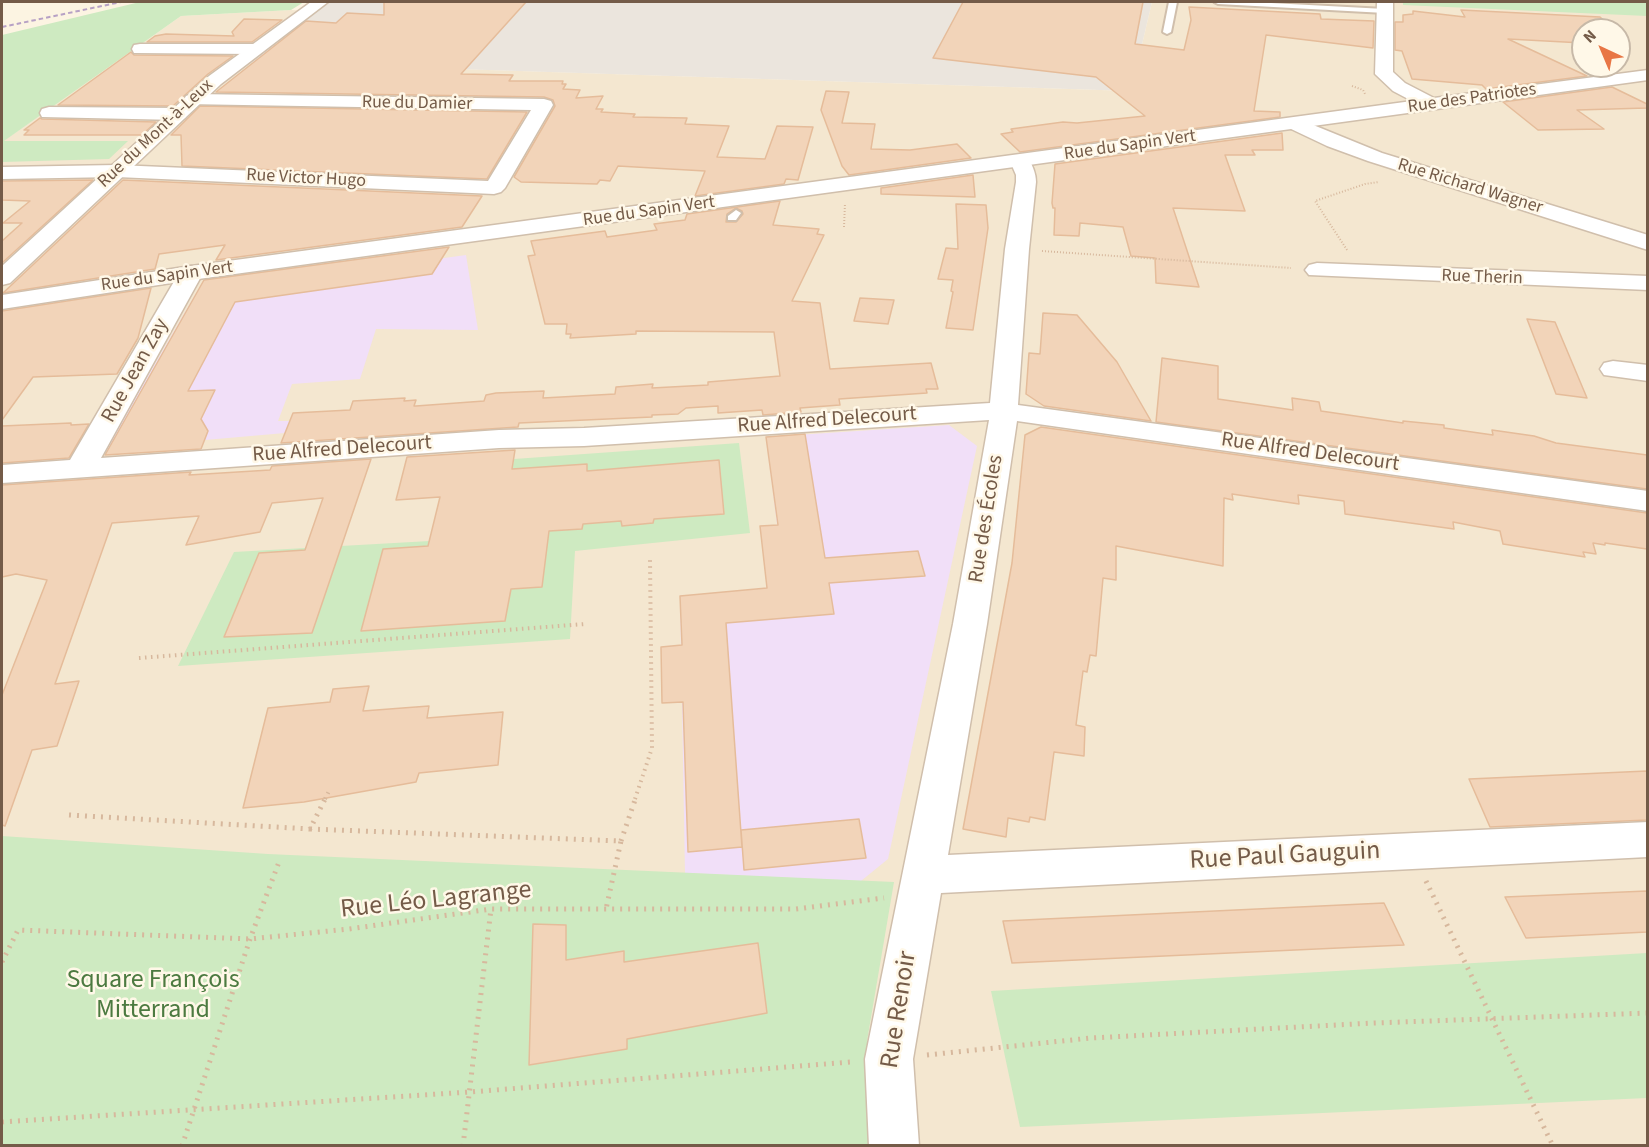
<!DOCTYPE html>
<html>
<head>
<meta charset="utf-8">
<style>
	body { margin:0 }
	#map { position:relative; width:1649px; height:1147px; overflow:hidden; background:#fcf4e2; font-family:"Source Sans 3",sans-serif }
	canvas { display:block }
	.frame { position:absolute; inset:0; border:3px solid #745b48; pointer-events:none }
	.north { position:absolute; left:1571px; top:18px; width:60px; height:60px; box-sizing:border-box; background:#fff8e8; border:2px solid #c7b9a8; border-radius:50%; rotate:316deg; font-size:16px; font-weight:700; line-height:24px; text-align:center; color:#745b48 }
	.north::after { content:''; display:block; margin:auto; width:21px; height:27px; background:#e87645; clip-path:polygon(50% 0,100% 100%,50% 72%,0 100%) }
</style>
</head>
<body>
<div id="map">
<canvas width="1649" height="1147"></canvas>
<div class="frame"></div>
<div class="north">N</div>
</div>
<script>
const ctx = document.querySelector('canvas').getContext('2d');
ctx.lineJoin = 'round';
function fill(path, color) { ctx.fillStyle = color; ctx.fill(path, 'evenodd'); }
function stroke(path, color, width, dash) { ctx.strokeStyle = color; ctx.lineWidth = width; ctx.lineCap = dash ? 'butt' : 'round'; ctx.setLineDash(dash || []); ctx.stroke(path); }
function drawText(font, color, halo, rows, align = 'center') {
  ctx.font = font + ' "Source Sans 3",sans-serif'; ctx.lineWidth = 5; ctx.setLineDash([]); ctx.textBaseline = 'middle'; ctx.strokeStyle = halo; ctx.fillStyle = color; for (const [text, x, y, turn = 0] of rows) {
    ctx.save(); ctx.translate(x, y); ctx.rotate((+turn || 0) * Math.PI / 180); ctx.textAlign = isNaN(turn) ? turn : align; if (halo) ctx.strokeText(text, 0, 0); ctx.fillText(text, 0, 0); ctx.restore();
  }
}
const residential = new Path2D(`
	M1152 2H1647V1145L2 1146V142L181 16 291 10 310 11 244 62 1131 91ZM1583 30H1619V66H1583Z`);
const industrial = new Path2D(`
	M322 2H1152L1131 91 242 62Z`);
const education = new Path2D(`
	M466 255 478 330 376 329 360 379 292 384 278 421H290L285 433 205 440 203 444 105 450 199 288 243 286Z
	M949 425 977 446 888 859 861 881 685 873 680 596 785 587 766 437Z`);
const green = new Path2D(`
	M140 2H304L291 10 181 16 4 141H128L109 159 2 162V35Z
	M1403 2H1647V16L1403 5Z
	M739 443 750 533 575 551 570 639 178 666 234 552 501 537 514 459Z
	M2 836 268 854 894 882 867 1041 873 1145H2Z
	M1647 953V1098L1020 1127 991 991Z`);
const building = new Path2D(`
	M384 2H526L461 74 513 75 509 81H563L562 84H566L563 89 580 90 576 98 603 96 596 109H603L601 112 635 114 633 117 687 118 685 124 729 126 717 157 765 159 777 126 813 127 798 180 786 179 784 184 695 196 705 171 618 166 610 181 600 180 597 184 521 182 514 177 555 106 553 100 544 97 216 92 306 21 336 23 347 13 384 15Z
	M963 2H1143L1135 44 1184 50 1191 20 1189 7 1320 14 1321 19 1374 21 1373 48 1266 35 1254 111 1280 112V117L1020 152 1001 134 1013 132 1011 129 1063 122 1077 123 1145 116 1096 77 933 58Z
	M1461 10 1600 17 1614 30H1583V43L1508 39 1587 76 1486 89 1482 85 1412 79 1402 51 1395 50V22H1403V15L1413 14V11L1465 17Z
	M244 19 282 20 252 42H147L155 36 166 34 234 36 232 32Z
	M131 52 134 55 233 56 208 74 173 106 58 105Z
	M1612 87 1647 104V108L1577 110 1604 129 1538 130 1503 102Z
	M826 91 849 92 842 123 875 124 871 149 910 150 957 144 971 158 849 175 842 166 821 110Z
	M200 106 527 112 487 179 182 166 181 135H171Z
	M40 118 42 119 156 122 142 135H24L29 130H24Z
	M1282 133 1283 150H1252L1255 155H1225L1245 211 1173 208 1199 287 1156 283 1155 258 1131 256 1123 227 1080 223 1079 236 1054 235 1055 208H1053L1052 203 1055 164Z
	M973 175 975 197 881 194V188Z
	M93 180 2 263V241L22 223H3L30 201 2 200V181Z
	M123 180 482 196 462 227 216 260 225 245 159 254 155 269 3 293Z
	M780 201 773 225 819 229 817 234 824 235 792 301 820 303 830 369 931 363 938 389H926L927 393 839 399 840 405 800 408 801 412 763 415 762 410 718 413V406L686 408 678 414 652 415V417L519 423 518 427 281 443 293 413 350 410 353 401 405 398 404 401 416 400 414 406H416L484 401 486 395 496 393 544 391 543 398 615 394 616 387 653 384 652 388 708 385V382L780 376 774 332 636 331V334L570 338 571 334H566L567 324H545L528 256 535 255 531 241 605 231 607 237 657 230 654 224 685 220 687 214ZM736 208 742 211 743 214 736 222H726L727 214Z
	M956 204 986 205 988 228 973 330 946 328 953 292 951 291 953 280 938 279 946 248 958 249Z
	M449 247 432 274 235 302 188 391 215 390 201 419 208 431 201 449 105 455 204 280Z
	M151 288 138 338 117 374 33 377 2 420V311Z
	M860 298 894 300 888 324 854 321Z
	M1043 313 1077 315 1117 362 1151 421 1044 406 1026 394 1029 353 1040 354Z
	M1527 319 1555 322 1587 398 1556 394Z
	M1162 358 1218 366V399L1293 410 1292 398 1319 402 1321 411 1403 423V421L1444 425V428L1493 435 1492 430 1534 436 1556 443 1647 455V489L1156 422Z
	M71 423V425L89 424 69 458 2 463V426Z
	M1041 427 1647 513V549L1605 543V545L1593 543 1596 554 1583 552 1585 557 1503 544 1500 531 1453 522 1454 529 1345 514 1344 501 1298 495 1299 504 1232 494 1233 500 1224 498 1223 566 1116 546V580L1103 578 1096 656 1090 655 1087 672 1083 671 1076 725 1085 727 1084 756 1054 752 1045 820 1030 817 1029 822 1008 818 1006 837 963 829 1012 563 1025 435Z
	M805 434 825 558 918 551 925 576 829 583 834 614 726 623 742 847 688 852 683 702 662 703 661 647 682 645 680 596 767 588 760 526 778 525 766 437Z
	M515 450 512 469 587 464V471L719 460 724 514 654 519 653 523 622 526 621 521 583 524 582 529 549 531 542 587 511 589 505 621 361 631 383 549 428 546 440 497 396 500 407 457Z
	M371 459 312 633 224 637 259 553 305 550 323 498 272 503 260 532 186 545 199 516 112 523 55 684 79 681 57 746 32 750 5 826 2 825V695L47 580 16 574 2 577V485L191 472 189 475 270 470 272 466Z
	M369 686 363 711 429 706 427 718 503 712 498 765 419 773 416 782 304 802 243 808 268 708 330 702 333 689Z
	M1647 771V820L1490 827 1469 779Z
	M859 819 866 858 744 870 741 830Z
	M1647 891V932L1526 938 1505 897Z
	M1384 903 1404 945 1012 963 1003 921Z
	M533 924 566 925V960L624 951V962L758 943 767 1013 627 1039V1049L529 1065Z`);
const pathFar2 = new Path2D(`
	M1352 86 1363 90 1365 94
	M844 227 845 203
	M1347 250 1315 201 1365 184 1379 182
	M1042 251 1291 268`);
const pathFar1 = new Path2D(`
	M139 658 585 624
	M325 799 329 791
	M635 799 652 748 650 560`);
const path = new Path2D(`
	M69 815 310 829 326 797
	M310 829 621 841 606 909
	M621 841 636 797
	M1426 881 1553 1146
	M2 962 18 930 250 939 349 929 491 909H796L884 898
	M927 1055 1091 1038 1374 1023 1648 1013
	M2 1122 470 1092 851 1062
	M182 1146 250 939 279 862
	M463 1146 491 909`);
const service = new Path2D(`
	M1169 2H1177L1171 32 1167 34 1163 32Z
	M1214 2H1252L1385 9 1389 11 1385 13 1218 4Z
	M736 210 741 213 736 220H728V216Z`);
const minor = new Path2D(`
	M140 44H254L260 45 262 49 260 53 254 54 134 53 132 49 134 45Z
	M193 94 544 99 551 101 553 105 505 188 501 192 494 194 117 177 2 179V167L117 165 488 181 531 110 186 104 184 100 186 96Z
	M49 107 178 108 185 110 187 114 185 118 178 120 42 117 40 113 42 109Z
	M1296 118 1382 153 1648 235V250L1368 161 1327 146 1289 128 1286 124 1289 120Z
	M1020 155 1027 157C1032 164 1036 173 1036 182L1029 249 1018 405 1648 491V511L1017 421 987 624 948 855 1648 822V857L941 893 913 1059 919 1146H869L865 1059 953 624 989 420 584 446 499 448 2 483V465L70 460 179 273 183 268 191 266 199 268 203 273 101 458 499 430 584 428 990 403 1005 249 1016 182V175L1010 161 1013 157Z
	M1317 263 1648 276V290L1309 275 1305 270 1309 265Z
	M1613 361 1648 365V381L1604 375 1600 369 1604 363Z`);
const tertiary = new Path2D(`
	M311 2H328L221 84 10 283 2 285V266L209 76Z
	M1377 2H1393V72L1405 83 1434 98 1648 70V80L191 280 2 309V295L191 266 1412 101 1393 91 1375 74Z`);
const rail = new Path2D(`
	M2 27 121 2`);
const farStreetnames = [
	["Rue des Patriotes",1472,99,-8],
	["Rue du Damier",417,104,1],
	["Rue du Mont-à-Leux",156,134,-43],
	["Rue du Sapin Vert",1130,146,-8],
	["Rue Victor Hugo",306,179,3],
	["Rue Richard Wagner",1470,187,17],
	["Rue du Sapin Vert",649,212,-8],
	["Rue du Sapin Vert",167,277,-8],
	["Rue Therin",1482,278,2]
];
const streetNames = [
	["Rue Jean Zay",136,371,-61],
	["Rue Alfred Delecourt",827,421,-4],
	["Rue Alfred Delecourt",342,450,-4],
	["Rue Alfred Delecourt",1310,453,8],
	["Rue des Écoles",987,519,-81]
];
const nearStreetnames = [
	["Rue Paul Gauguin",1285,857,-3],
	["Rue Léo Lagrange",436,901,-6],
	["Rue Renoir",900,1010,-81]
];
const nearParknames = [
	["Square François",153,981],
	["Mitterrand",153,1011]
];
fill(residential, '#f4e7d0');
fill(industrial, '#ebe5dd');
fill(education, '#f1dff8');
fill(green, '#ceeac1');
fill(building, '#f2d4b9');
stroke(building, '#e5bc9a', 1.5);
stroke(service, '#d0bfac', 4);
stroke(minor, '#d0bfac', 3);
stroke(tertiary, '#d0bfac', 3);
stroke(pathFar2, '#d7b89d', 2, [1, 2]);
stroke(pathFar1, '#d7b89d', 4, [1.5, 4.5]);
stroke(path, '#d7b89d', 5, [2, 6]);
fill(service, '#fff');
fill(minor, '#fff');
fill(tertiary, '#fff');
stroke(rail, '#b7a1c5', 2, [4.5, 3]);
drawText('18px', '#745b48', '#fff8e8', farStreetnames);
drawText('21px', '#745b48', '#fff8e8', streetNames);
drawText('26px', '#745b48', '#fff8e8', nearStreetnames);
drawText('26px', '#4c7a40', '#fff8e8', nearParknames);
</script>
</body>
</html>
